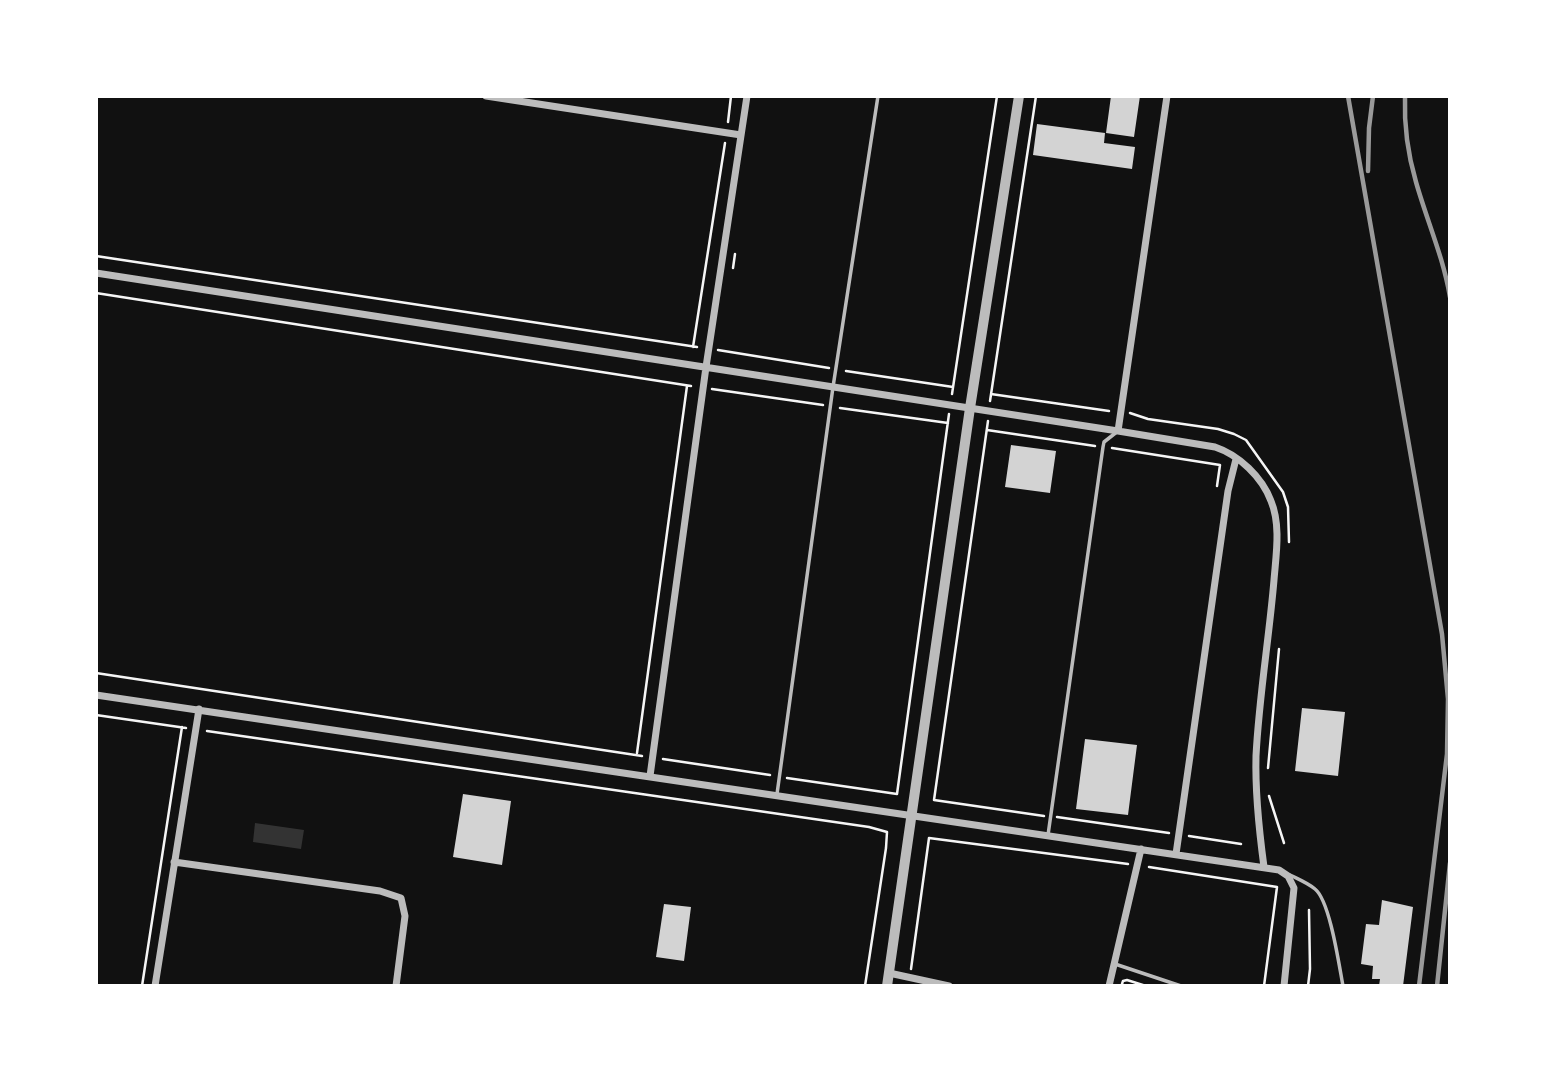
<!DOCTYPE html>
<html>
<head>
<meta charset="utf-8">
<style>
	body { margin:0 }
	#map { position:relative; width:1546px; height:1082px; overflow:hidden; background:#111; font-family:"Archivo Narrow",sans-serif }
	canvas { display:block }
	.frame { position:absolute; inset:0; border:98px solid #fff; pointer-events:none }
</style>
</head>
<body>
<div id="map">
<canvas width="1546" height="1082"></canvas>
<div class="frame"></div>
</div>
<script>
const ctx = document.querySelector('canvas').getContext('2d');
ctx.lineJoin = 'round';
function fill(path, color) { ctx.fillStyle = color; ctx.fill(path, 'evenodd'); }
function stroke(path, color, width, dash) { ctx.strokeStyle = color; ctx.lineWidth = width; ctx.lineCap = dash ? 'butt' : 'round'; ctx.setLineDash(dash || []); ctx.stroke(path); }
const water = new Path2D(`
	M255 823 304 830 301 849 253 842Z`);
const building = new Path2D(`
	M1111 96H1140L1134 137 1106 133Z
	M1037 124 1105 133 1104 143 1135 147 1132 169 1033 155Z
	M1011 445 1056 451 1050 493 1005 487Z
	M1302 708 1345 712 1338 776 1295 771Z
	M1085 739 1137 745 1128 815 1076 809Z
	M463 794 511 801 502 865 453 857Z
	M1382 900 1413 907 1403 986H1379L1380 979H1372L1373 966 1361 964 1366 924 1379 925Z
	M664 904 691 907 684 961 656 957Z`);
const path = new Path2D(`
	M728 122 731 96
	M96 256 697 347
	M733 268 735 254
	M96 293 691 386
	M693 347 725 143
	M718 350 829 368
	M846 371 953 387
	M712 389 823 405
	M952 394 997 96
	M991 394 1109 411
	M990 401 1036 96
	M840 408 948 423
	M1130 413 1148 419 1218 429 1234 434 1246 440 1283 492 1288 507 1289 542
	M988 421 934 800 1044 816
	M987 430 1095 446
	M1112 448 1220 465 1217 486
	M96 673 642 756
	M96 715 186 728
	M207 731 869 827 887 832 886 848 865 986
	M637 753 687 386
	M663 759 770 775
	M1268 768 1279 649
	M787 778 897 794 949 414
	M1269 796 1284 843
	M1057 817 1169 833
	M1189 836 1241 844
	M1149 867 1277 887 1264 986
	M911 969 929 838 1128 864
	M1122 984 1123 981 1127 980 1146 986
	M142 986 182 727
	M1308 986 1310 969 1309 910`);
const service = new Path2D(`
	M777 794 833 387 878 96
	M1048 835 1103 447 1104 442 1118 431
	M1290 875C1298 879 1308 883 1315 889 1330 901 1339 965 1343 986
	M1115 964 1181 986`);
const minor = new Path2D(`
	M486 96 741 135
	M96 273 1118 431 1215 447C1239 455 1262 477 1271 501 1281 525 1276 555 1274 580 1269 639 1259 697 1256 756 1255 794 1259 830 1264 867
	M1118 431 1167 96
	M96 695 1279 870 1288 876 1294 888 1284 986
	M650 776 706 367 747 96
	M1176 854 1228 491 1236 459
	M174 862 380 891 401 898 405 916 396 986
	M889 973 949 986
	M155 986 199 709
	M1109 986 1141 849`);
const tertiary = new Path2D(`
	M887 986 970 408 1019 96`);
const rail = new Path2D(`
	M1348 96 1442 634 1448 699 1447 754 1419 986
	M1405 96C1404 125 1408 155 1416 182 1427 221 1443 256 1450 297
	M1368 171 1369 128 1373 96
	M1437 986 1450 863`);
fill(water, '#333');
fill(building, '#d3d3d3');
stroke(path, '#f5f5f5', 2.5);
stroke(service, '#bcbcbc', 3.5);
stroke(minor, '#bcbcbc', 7);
stroke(tertiary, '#bcbcbc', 10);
stroke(rail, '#9a9a9a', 4.5);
</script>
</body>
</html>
